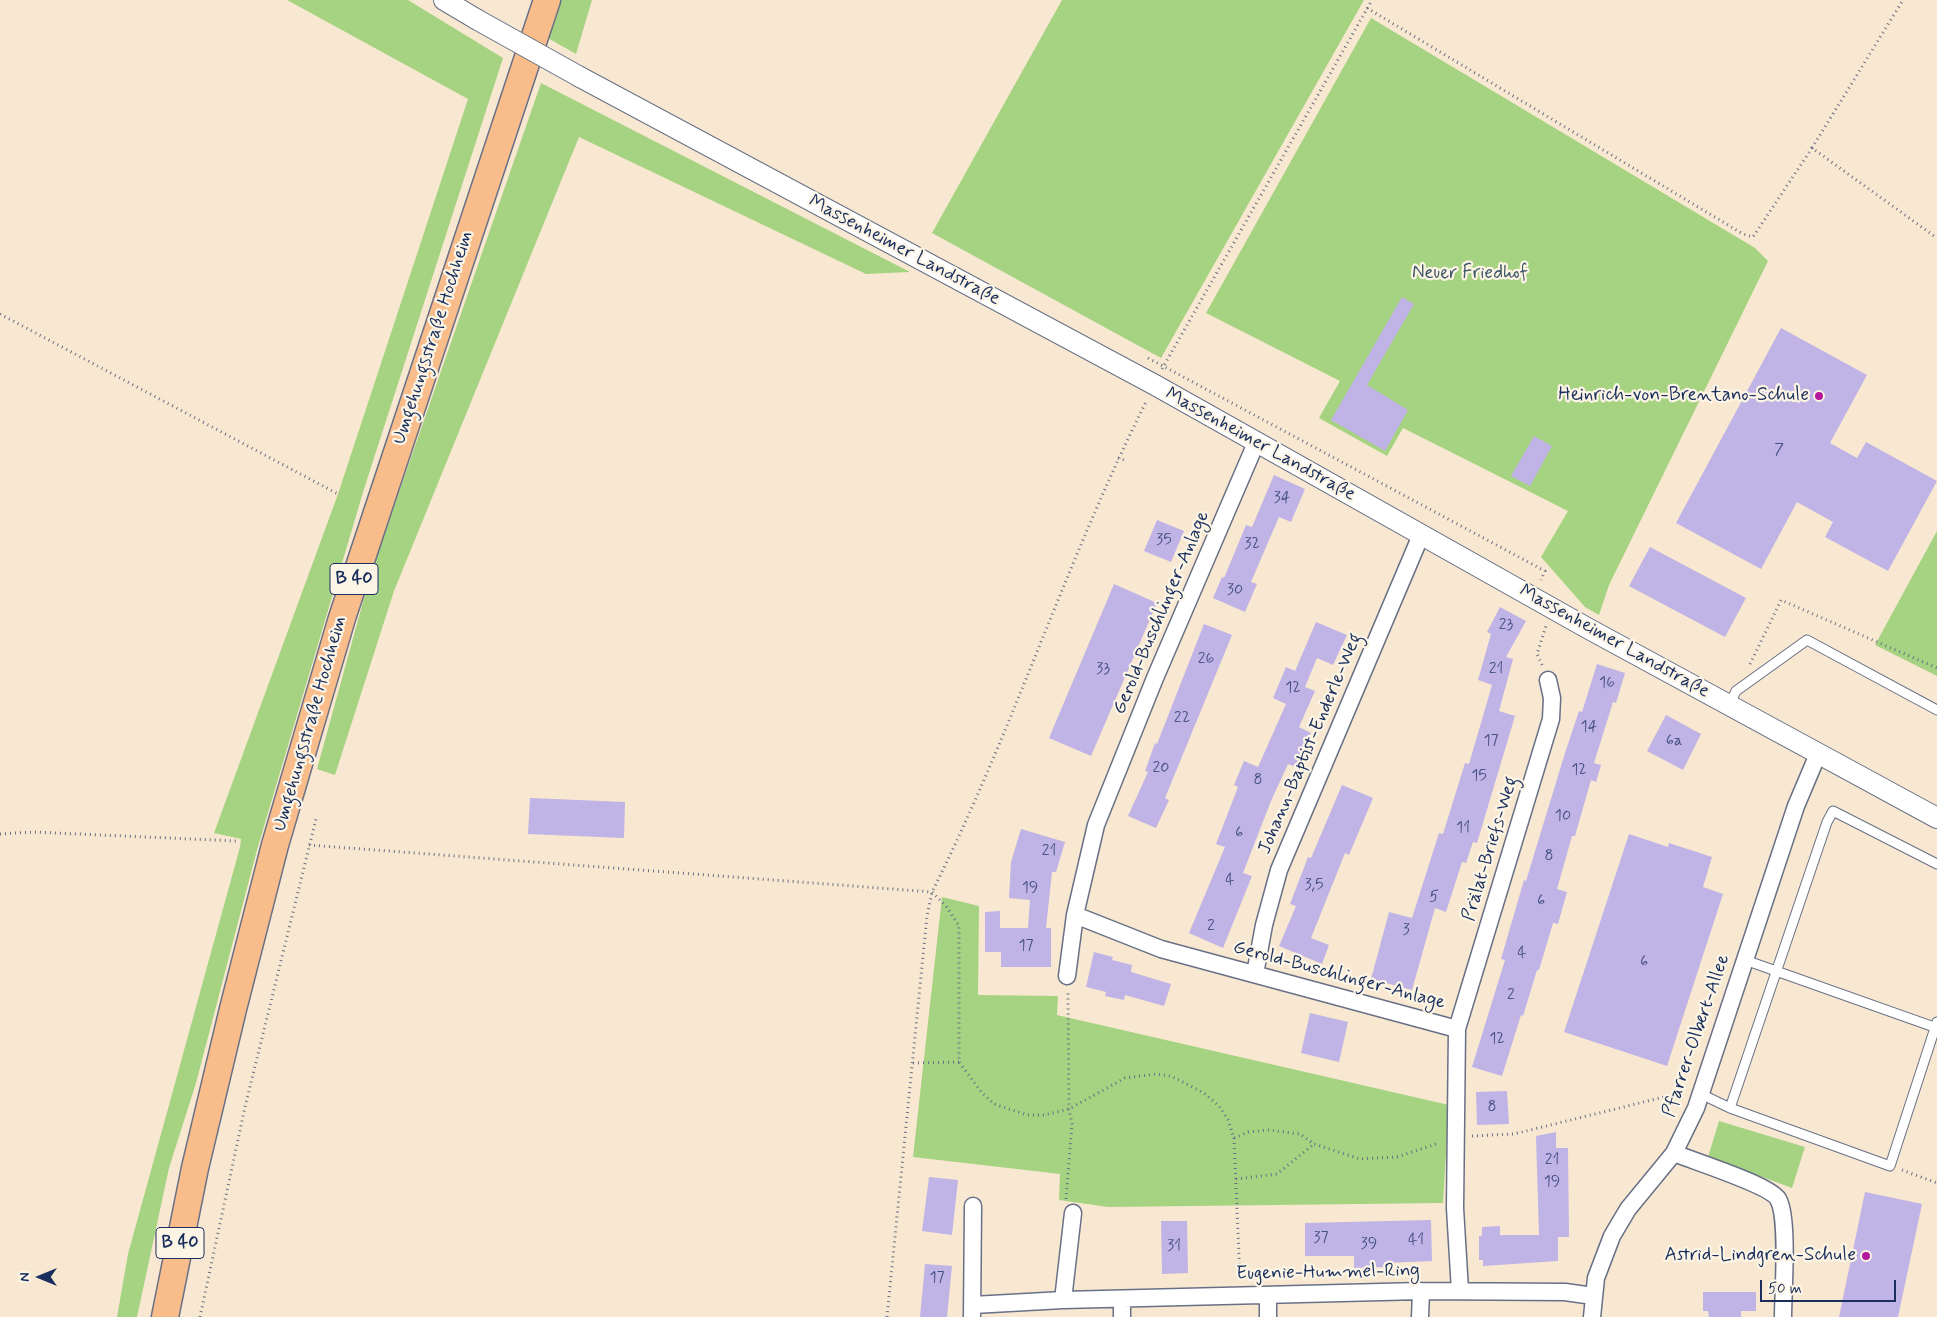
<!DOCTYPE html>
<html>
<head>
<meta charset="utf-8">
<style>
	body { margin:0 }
	#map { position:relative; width:1937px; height:1317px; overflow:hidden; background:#f8e8d1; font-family:Mynerve,sans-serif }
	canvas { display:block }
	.north { position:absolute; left:15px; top:1252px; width:50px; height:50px; -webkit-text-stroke:4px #fcf5e5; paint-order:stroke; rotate:270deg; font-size:14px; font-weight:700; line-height:20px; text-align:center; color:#1b2f5e }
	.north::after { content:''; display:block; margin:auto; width:18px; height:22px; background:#1b2f5e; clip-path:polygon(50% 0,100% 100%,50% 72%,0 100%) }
	.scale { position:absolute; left:1760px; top:1280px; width:136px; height:22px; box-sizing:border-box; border:2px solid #1b2f5e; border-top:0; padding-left:6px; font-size:15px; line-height:18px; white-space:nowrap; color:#1b2f5e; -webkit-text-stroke:4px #fcf5e5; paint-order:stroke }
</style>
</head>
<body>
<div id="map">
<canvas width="1937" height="1317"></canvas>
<div class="north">N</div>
<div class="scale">50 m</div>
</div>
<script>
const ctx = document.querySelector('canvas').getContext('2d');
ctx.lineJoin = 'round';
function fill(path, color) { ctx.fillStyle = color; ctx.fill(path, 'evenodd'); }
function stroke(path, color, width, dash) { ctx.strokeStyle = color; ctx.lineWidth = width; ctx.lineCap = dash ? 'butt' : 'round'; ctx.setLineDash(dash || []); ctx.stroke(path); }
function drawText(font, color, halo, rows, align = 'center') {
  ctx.font = font + ' Mynerve,sans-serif'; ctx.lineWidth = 4.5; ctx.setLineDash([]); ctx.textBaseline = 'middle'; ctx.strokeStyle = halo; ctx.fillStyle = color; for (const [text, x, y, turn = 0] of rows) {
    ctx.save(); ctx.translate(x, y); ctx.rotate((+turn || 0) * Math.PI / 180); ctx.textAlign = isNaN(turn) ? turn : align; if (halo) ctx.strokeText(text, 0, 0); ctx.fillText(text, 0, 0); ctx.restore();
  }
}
const green = new Path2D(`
	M287 0H408L503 58 364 489 257 850 196 1083 169 1168 137 1317H117L128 1254 240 847 241 839 214 833 338 494 468 99Z
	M557 0H592L576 54 546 37Z
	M1062 0H1364L1161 358 932 233Z
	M1371 18 1755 248 1768 261 1609 585 1599 615 1585 607 1541 557 1568 511 1403 428 1387 456 1319 418 1340 381 1206 313Z
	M541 83 910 272 866 274 579 137 394 591 335 775 317 769 371 573Z
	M1937 531V676L1875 645Z
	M942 897 979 906 978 995 1058 996 1057 1015 1449 1105 1443 1203 1108 1207 1059 1200 1060 1174 913 1157Z
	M1719 1121 1805 1147 1792 1188 1708 1157Z`);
const building = new Path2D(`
	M1402 297 1414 304 1367 385 1408 410 1385 451 1331 420Z
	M1781 328 1867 375 1830 443 1857 458 1866 442 1937 481 1888 571 1825 537 1833 522 1797 502 1761 569 1676 523Z
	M1534 436 1552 446 1530 486 1511 476Z
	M1274 475 1305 489 1291 522 1279 517 1251 582 1257 584 1245 612 1213 598 1222 577 1224 578 1246 525 1252 527Z
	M1157 520 1184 531 1171 562 1144 551Z
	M1650 547 1746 598 1725 637 1629 586Z
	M1114 584 1157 603 1091 756 1049 738Z
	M1500 607 1526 621 1506 657 1513 659 1499 711 1515 716 1477 843 1473 842 1466 863 1462 862 1446 912 1435 908 1412 990 1371 979 1389 912 1412 918 1439 833 1443 834 1465 763 1469 764 1492 685 1478 680 1491 634 1487 632Z
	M1316 622 1347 635 1333 665 1317 658 1305 687 1315 691 1299 727 1311 733 1296 767 1288 764 1271 801 1243 873 1252 876 1223 948 1189 933 1225 847 1216 844 1238 787 1234 785 1244 761 1258 767 1286 704 1273 698 1286 667 1295 671Z
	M1204 624 1232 635 1165 798 1169 800 1156 828 1128 816 1148 772 1145 771 1155 743 1157 744Z
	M1597 664 1625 673 1616 703 1613 702 1594 763 1601 765 1596 782 1591 780 1575 836H1572L1557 889 1567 892 1558 924 1553 923 1539 970H1537L1523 1016 1521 1015 1502 1076 1472 1067 1505 960 1501 959 1524 880 1526 881 1565 753 1579 711 1582 712Z
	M1666 715 1701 734 1683 770 1647 751Z
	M1342 785 1373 798 1349 855 1345 853 1311 938 1329 945 1322 964 1279 946 1296 906 1290 904 1308 857 1311 858Z
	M530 798 625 802 624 838 528 834Z
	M1021 829 1065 842 1056 872H1052L1046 928H1051V967H1001V952H985V912L1000 911V928H1028L1030 900 1009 898 1011 862Z
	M1629 834 1668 847 1669 843 1712 857 1703 887 1723 894 1667 1066 1564 1032Z
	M1094 952 1113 957 1112 960 1132 965 1131 972 1171 984 1164 1006 1125 995 1124 1000 1105 996 1106 992 1086 987Z
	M1310 1013 1348 1022 1339 1062 1301 1053Z
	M1507 1091 1509 1124 1477 1125 1476 1092Z
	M1556 1132V1148H1568L1569 1237H1558V1261L1483 1266V1260H1479V1236H1482V1227L1500 1226V1235H1539L1536 1136Z
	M929 1177 958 1180 952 1235 922 1231Z
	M1865 1192 1922 1204 1898 1317H1839Z
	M1431 1220 1432 1261 1384 1263V1267L1354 1268V1256H1305V1223Z
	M1161 1221H1187L1188 1273 1162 1274Z
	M925 1264 952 1266 947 1317H920Z
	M1703 1292H1756V1311H1741V1317H1709L1708 1311H1703Z`);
const path = new Path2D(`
	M1367 8 1743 234 1753 237 1812 148 1937 238
	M1812 148 1903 0
	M0 314 338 494
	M1148 358 1545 571 1541 580
	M1162 369 1372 0
	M1118 458 1124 460
	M1750 664 1781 600 1937 668
	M1542 665 1537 654 1546 626
	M0 834 33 832 237 841
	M309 845 932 892 946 906 959 926V1062L982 1093 994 1104 1027 1115H1044L1069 1109 1125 1078 1156 1074 1171 1076 1204 1093 1219 1106 1228 1120 1234 1138 1248 1132 1269 1130 1300 1134 1314 1144 1360 1159 1397 1157 1439 1143
	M913 1063 959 1062
	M1472 1136 1514 1134 1668 1096 1680 1098
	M1234 1138 1240 1279
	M1902 1170 1937 1183
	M1236 1179 1277 1174 1314 1144
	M1066 1199 1072 1124 1069 1109 1068 993
	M200 1317 245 1107 316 819
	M887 1317 927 916 932 892C1012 733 1066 561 1146 402`);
const service = new Path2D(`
	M1729 706 1736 691 1807 640 1937 710
	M1745 960 1937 1028
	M1701 1094 1730 1108 1890 1166 1937 1022
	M1730 1108 1827 822 1833 811 1937 864`);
const minor = new Path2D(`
	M1075 915 1161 949 1457 1029
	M1255 974 1264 925 1279 870 1421 535
	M1067 976 1075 915 1096 825 1155 678 1256 443
	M1674 1153C1693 1161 1770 1185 1778 1199 1789 1217 1783 1293 1783 1317
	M1460 1291 1455 1208 1457 1029 1551 719 1552 698 1548 680
	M1063 1300 1073 1213
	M973 1305 1063 1300 1421 1291 1565 1292 1593 1296
	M972 1317 973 1206
	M1122 1317V1299
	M1268 1317V1296
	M1420 1317 1421 1291
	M1592 1317 1596 1278 1612 1236 1628 1209 1674 1153 1696 1108 1796 806 1818 754`);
const tertiary = new Path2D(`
	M444 0 476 19
	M580 77 1155 385 1589 629 1937 818`);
const primary = new Path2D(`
	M165 1317 195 1168 233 1009 275 845 342 618 547 0`);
const tertiaryBridge = new Path2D(`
	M476 19 580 77`);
const markers = [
	[1819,396,5,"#b5179e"],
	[1866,1256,5,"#b5179e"]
];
const numberNames = [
	["7",1779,451],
	["34",1282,499],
	["35",1164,541],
	["32",1252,545],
	["30",1235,591],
	["23",1506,626],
	["26",1206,660],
	["33",1103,670],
	["21",1496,670],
	["16",1607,684],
	["12",1293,689],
	["22",1182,719],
	["14",1589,728],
	["17",1491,742],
	["6a",1674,742],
	["20",1161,769],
	["12",1579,771],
	["15",1479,777],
	["8",1258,781],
	["10",1563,817],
	["11",1463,829],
	["6",1239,834],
	["21",1049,852],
	["8",1549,857],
	["4",1230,881],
	["3,5",1314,886],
	["19",1030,889],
	["5",1434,898],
	["6",1541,902],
	["2",1211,927],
	["3",1406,931],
	["17",1026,947],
	["4",1522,954],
	["6",1644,963],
	["2",1511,996],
	["12",1497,1040],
	["8",1492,1108],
	["21",1552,1161],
	["19",1552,1183],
	["37",1321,1239],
	["41",1416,1241],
	["39",1369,1245],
	["31",1174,1247],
	["17",937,1279]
];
const shields = [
	[354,579,48],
	[180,1243,48]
];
const shieldNames = [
	["B 40",354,579],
	["B 40",180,1243]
];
const streetNames = [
	["Massenheimer Landstraße",904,251,28],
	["Umgehungsstraße Hochheim",434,338,-72],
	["Massenheimer Landstraße",1260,445,29],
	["Gerold-Buschlinger-Anlage",1162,613,-67],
	["Massenheimer Landstraße",1614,642,29],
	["Umgehungsstraße Hochheim",311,724,-74],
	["Johann-Baptist-Enderle-Weg",1311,744,-67],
	["Prälat-Briefs-Weg",1491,849,-73],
	["Gerold-Buschlinger-Anlage",1339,976,15],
	["Pfarrer-Olbert-Allee",1697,1036,-71],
	["Eugenie-Hummel-Ring",1328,1273,-1]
];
const parkNames = [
	["Neuer Friedhof",1470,274]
];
const poiNames = [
	["Heinrich-von-Brentano-Schule",1809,396],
	["Astrid-Lindgren-Schule",1856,1256]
];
fill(green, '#a6d381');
fill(building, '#c0b3e6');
stroke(service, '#687086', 11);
stroke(minor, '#687086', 19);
stroke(tertiary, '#687086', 22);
stroke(primary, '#687086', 29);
stroke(path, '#687086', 3, [1, 4]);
stroke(service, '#fff', 9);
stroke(minor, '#fff', 16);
stroke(tertiary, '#fff', 20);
stroke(primary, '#f9bc8b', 26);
stroke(tertiaryBridge, '#687086', 22, []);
stroke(tertiaryBridge, '#fff', 20);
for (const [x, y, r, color] of markers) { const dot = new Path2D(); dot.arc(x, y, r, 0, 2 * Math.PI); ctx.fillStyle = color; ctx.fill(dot); stroke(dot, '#fcf5e5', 2); }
drawText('16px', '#445080', null, numberNames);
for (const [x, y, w] of shields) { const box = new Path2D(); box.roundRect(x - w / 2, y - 15.5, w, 31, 4); ctx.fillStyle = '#fcf5e5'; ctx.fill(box); stroke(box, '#1b2f5e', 1); }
drawText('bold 18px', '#1b2f5e', null, shieldNames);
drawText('19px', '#1b2f5e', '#fcf5e5', streetNames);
drawText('19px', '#3e5867', '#fcf5e5', parkNames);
drawText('19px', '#1b2f5e', '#fcf5e5', poiNames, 'right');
</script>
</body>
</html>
